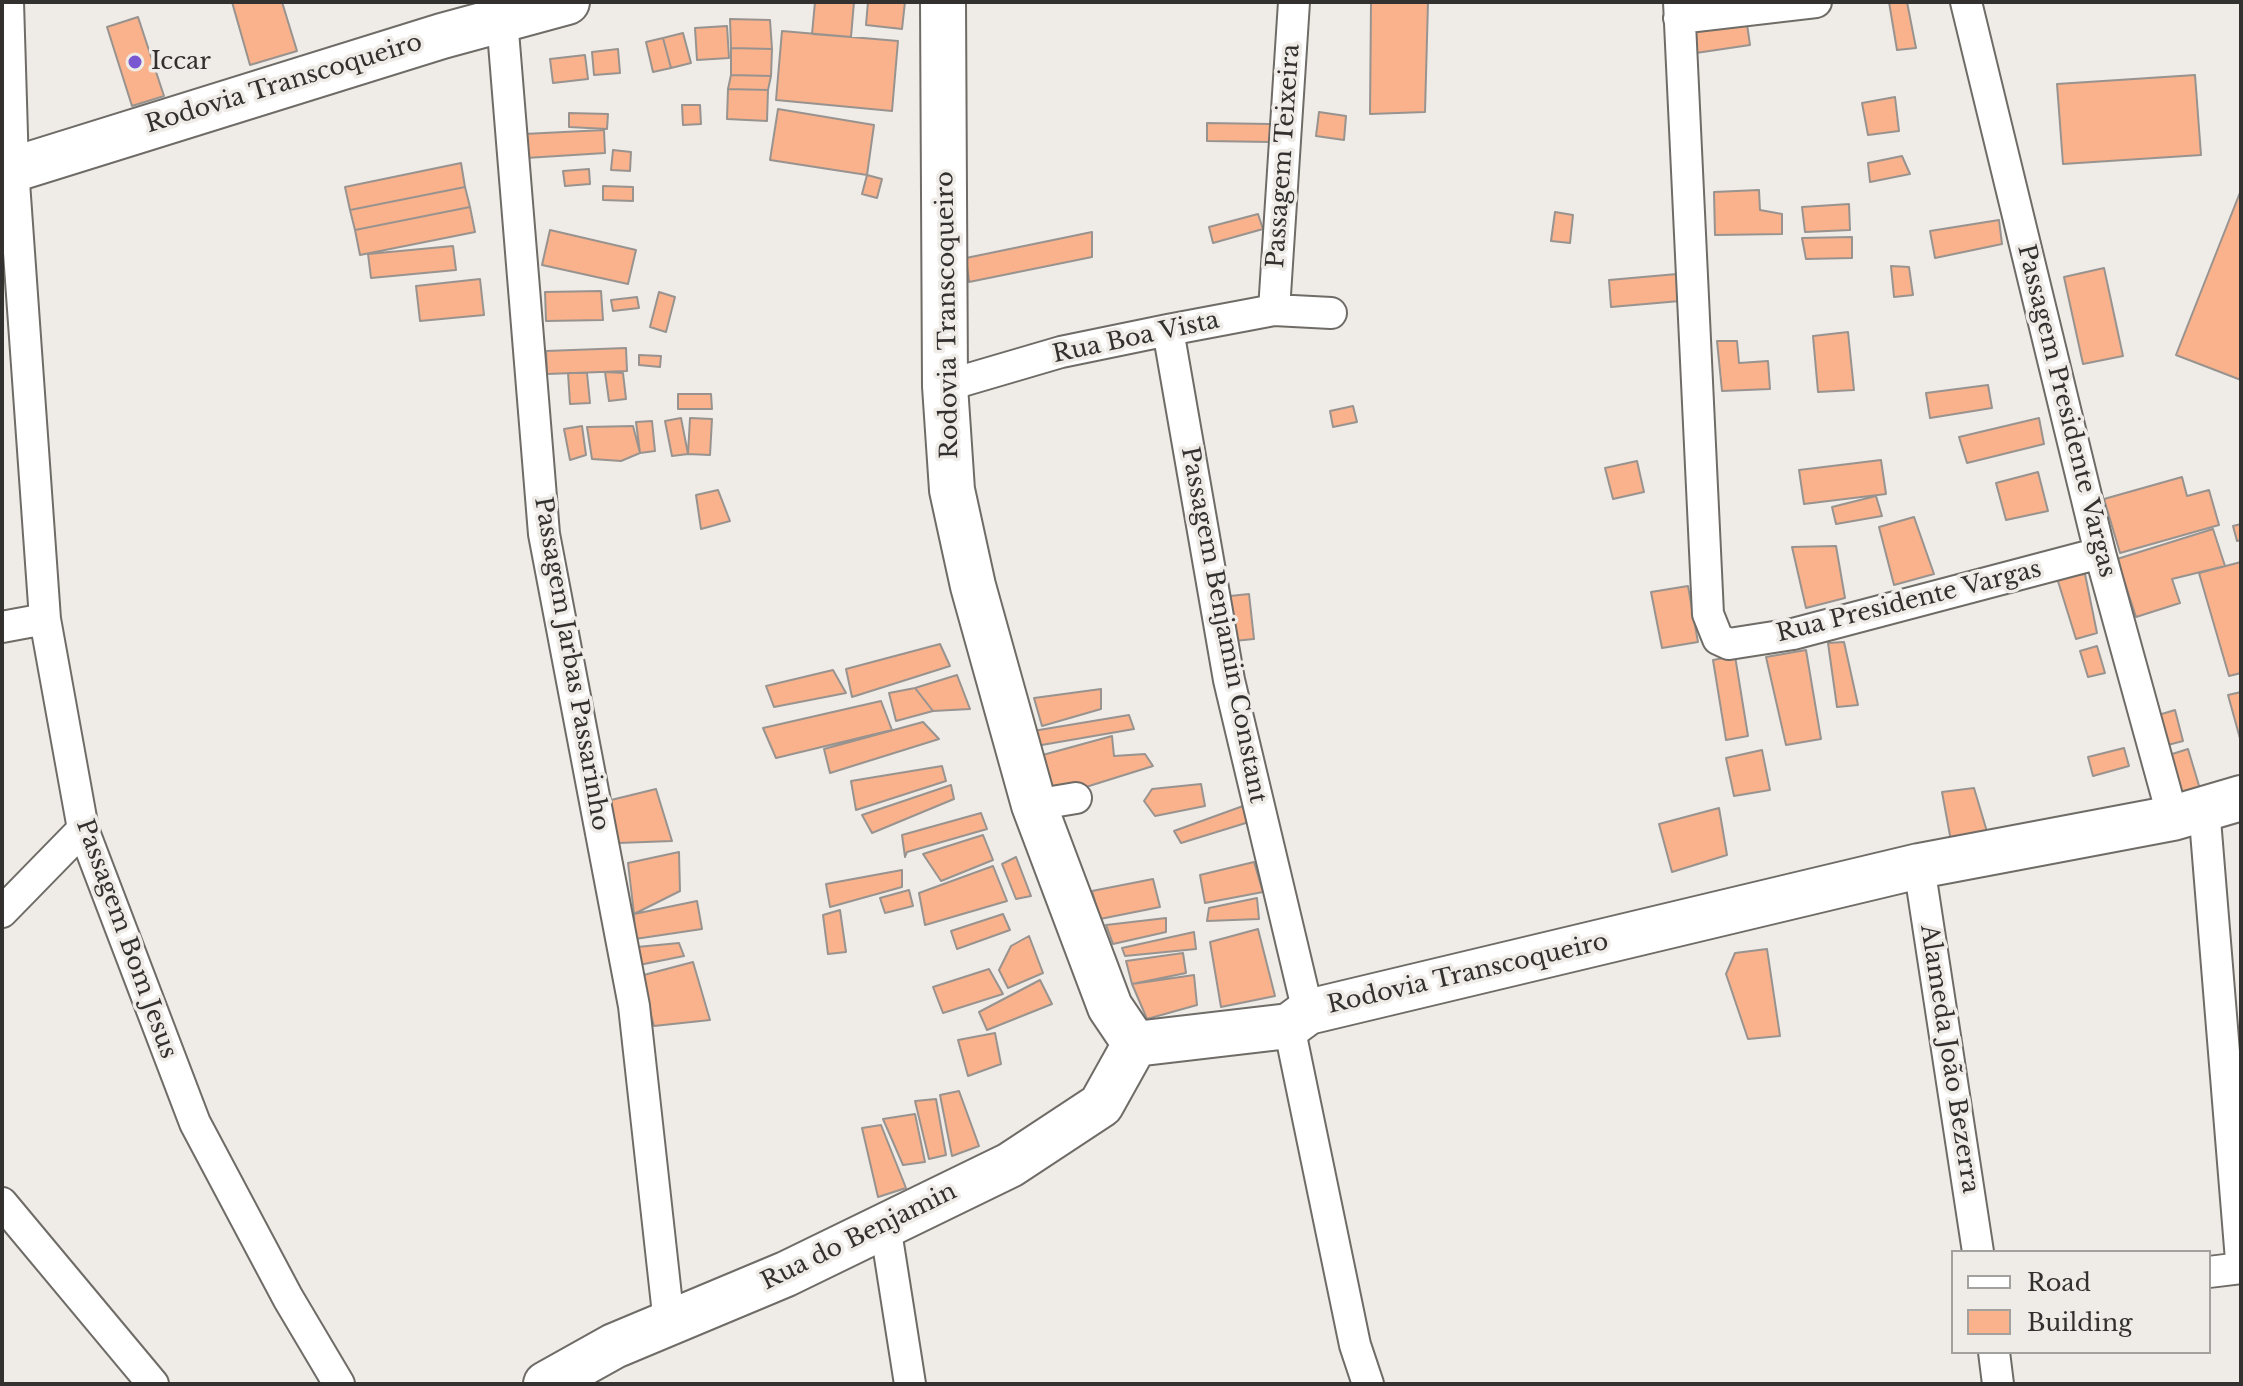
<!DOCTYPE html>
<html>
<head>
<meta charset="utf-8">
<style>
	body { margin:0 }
	#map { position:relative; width:2243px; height:1386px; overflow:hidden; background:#efebe6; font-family:"Libre Baskerville",serif }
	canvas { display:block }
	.frame { position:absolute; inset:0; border:4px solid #32312f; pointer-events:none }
	.legend { position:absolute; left:1951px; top:1250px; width:260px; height:104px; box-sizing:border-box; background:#efebe6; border:2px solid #a3a19d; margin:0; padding:10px 14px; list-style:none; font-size:24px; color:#32312f }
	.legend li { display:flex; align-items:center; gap:16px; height:40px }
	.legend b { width:40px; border:2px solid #a3a19d }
</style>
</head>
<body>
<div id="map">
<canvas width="2243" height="1386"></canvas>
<div class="frame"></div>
<ul class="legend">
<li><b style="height:10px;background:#fff"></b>Road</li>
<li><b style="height:22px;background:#f9b28b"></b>Building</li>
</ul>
</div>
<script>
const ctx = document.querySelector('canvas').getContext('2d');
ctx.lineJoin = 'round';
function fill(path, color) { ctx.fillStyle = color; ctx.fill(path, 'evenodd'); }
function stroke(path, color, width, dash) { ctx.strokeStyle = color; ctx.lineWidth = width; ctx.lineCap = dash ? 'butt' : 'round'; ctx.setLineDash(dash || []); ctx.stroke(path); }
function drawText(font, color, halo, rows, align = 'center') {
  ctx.font = font + ' "Libre Baskerville",serif'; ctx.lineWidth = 7; ctx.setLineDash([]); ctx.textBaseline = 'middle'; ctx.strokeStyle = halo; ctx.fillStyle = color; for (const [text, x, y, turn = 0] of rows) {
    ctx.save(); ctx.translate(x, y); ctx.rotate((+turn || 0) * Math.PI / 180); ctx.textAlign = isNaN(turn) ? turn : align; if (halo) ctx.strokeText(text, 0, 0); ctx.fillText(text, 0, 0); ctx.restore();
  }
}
const building = new Path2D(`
	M232 2H282L297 51 250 65Z
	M815 2H854L851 37 812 34Z
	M868 2H905L902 29 866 25Z
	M1371 2H1428L1425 112 1370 114Z
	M1889 2H1907L1916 48 1897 50Z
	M138 17 164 96 132 106 107 27Z
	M730 19 770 20 772 49 731 48Z
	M1747 24 1750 45 1696 53 1692 31Z
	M727 26 729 58 697 60 695 28Z
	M782 31 898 41 892 111 776 100Z
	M683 33 691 63 671 68 663 38Z
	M663 38 671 68 653 72 646 42Z
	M731 48 772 49 771 76 731 75Z
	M618 49 620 73 594 75 592 52Z
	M585 55 588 79 553 83 550 59Z
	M731 75 771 76 768 90 728 89Z
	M2195 75 2201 155 2063 164 2057 84Z
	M728 89 768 90 767 121 727 119Z
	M1895 97 1899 131 1868 135 1862 103Z
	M682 105H700L701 124 683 125Z
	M778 109 874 125 867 175 770 160Z
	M1319 112 1346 116 1344 140 1316 136Z
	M569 113 608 114 607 129 569 127Z
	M1207 123 1270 124V142L1207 141Z
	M604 130 605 153 526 158 524 134Z
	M613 150 631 152 630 171 611 170Z
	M1902 156 1910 174 1870 182 1868 163Z
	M461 163 465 187 350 210 345 187Z
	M589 169 590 184 565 186 563 171Z
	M867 175 882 179 877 198 862 194Z
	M603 186 633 187V201L603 200Z
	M465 187 470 207 355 230 350 210Z
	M1759 190 1760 210 1782 214V234L1715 235 1714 192Z
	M2241 190V380L2176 355Z
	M1849 204 1850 230 1805 232 1802 207Z
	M470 207 475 232 360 255 355 230Z
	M1555 212 1573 215 1570 243 1551 241Z
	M1258 214 1263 229 1213 243 1209 227Z
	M1999 220 2002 244 1935 258 1930 231Z
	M550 230 636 250 628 284 542 265Z
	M1092 232V257L969 282 966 258Z
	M1852 237V258L1806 259 1802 238Z
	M453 246 456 270 371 278 368 254Z
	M1891 266 1909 267 1913 295 1894 297Z
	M2104 268 2123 356 2083 364 2064 277Z
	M1677 274 1680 301 1611 307 1609 280Z
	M480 279 484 315 420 321 416 286Z
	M601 291 603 320 546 321 545 292Z
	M659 292 675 297 666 332 650 327Z
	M637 297 639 308 613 311 611 300Z
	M1848 332 1854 390 1818 392 1813 336Z
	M1717 341H1737L1739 363 1768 361 1770 389 1722 391Z
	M626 348 627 371 547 374 546 351Z
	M639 355 661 356 660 367 639 365Z
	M605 372 623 373 626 399 609 401Z
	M568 373H587L590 403 570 404Z
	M1988 385 1992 408 1930 418 1926 393Z
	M678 394H711L712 409H678Z
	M1353 406 1357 422 1333 427 1330 411Z
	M681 418 688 454 672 456 665 421Z
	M690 418 712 419 710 455 688 454Z
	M2039 418 2044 444 1967 463 1959 437Z
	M652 421 655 451 640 453 636 422Z
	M582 426 586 455 570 460 564 429Z
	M633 426 640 453 621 461 592 459 587 427Z
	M1881 460 1886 494 1804 504 1799 470Z
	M1637 461 1644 492 1613 499 1605 468Z
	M2038 472 2048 511 2006 520 1996 483Z
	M2182 477 2187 496 2209 490 2219 525 2120 553 2104 499Z
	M718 490 730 521 701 529 696 495Z
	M1876 496 1882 516 1836 524 1832 507Z
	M1914 517 1934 574 1894 585 1879 527Z
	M2241 524V540L2237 541 2233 526Z
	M2213 529 2225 566 2172 579 2180 603 2136 617 2117 559Z
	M1836 546 1845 598 1806 608 1792 547Z
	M2241 562V673L2229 676 2199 573Z
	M2085 574 2097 633 2076 639 2057 578Z
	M1688 586 1698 642 1662 648 1651 592Z
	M1249 594 1254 639 1234 641 1230 596Z
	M1844 642 1858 705 1837 707 1828 643Z
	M940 644 950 666 852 697 846 669Z
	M2097 646 2105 673 2088 677 2080 651Z
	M1806 650 1821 739 1786 745 1766 657Z
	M1735 656 1748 736 1726 740 1713 660Z
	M833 670 846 693 774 707 766 686Z
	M957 675 970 709 933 711 915 688Z
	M915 688 933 711 896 721 889 693Z
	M1101 689V709L1042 726 1034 698Z
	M2241 692V742L2228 695Z
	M881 701 892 730 776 758 763 728Z
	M2175 710 2183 741 2164 746 2155 716Z
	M1129 715 1134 729 1036 746 1027 732Z
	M923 722 939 739 830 773 824 749Z
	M1112 736 1114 756 1145 754 1153 766 1054 797 1039 756Z
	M2124 748 2129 766 2093 776 2088 757Z
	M2188 749 2200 789 2181 795 2169 755Z
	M1762 750 1770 790 1734 796 1726 758Z
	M942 766 946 781 856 810 851 781Z
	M1201 784 1205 806 1155 816 1144 801 1152 789Z
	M951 785 954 799 872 833 862 815Z
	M1974 788 1988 835 1951 841 1942 792Z
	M656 789 672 841 618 843 611 800Z
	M1243 806 1249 822 1181 843 1174 831Z
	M1719 808 1727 855 1672 872 1659 824Z
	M981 813 987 829 907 852 905 857 902 835Z
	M983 835 993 860 941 881 923 854Z
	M679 852 680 891 634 914 628 863Z
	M1016 857 1031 896 1016 899 1002 864Z
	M1254 862 1263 892 1205 903 1200 875Z
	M993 866 1007 901 925 925 919 893Z
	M902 870V887L830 907 826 884Z
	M1153 879 1160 907 1100 919 1092 891Z
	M909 890 913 906 885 913 880 898Z
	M1257 898 1259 919 1207 921 1209 908Z
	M697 901 702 929 635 939 634 914Z
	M840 910 846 952 828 954 823 915Z
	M1003 914 1010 930 957 949 951 931Z
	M1166 918V932L1113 944 1106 925Z
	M1258 929 1275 996 1221 1007 1210 942Z
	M1194 932 1196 949 1125 956 1122 948Z
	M1029 936 1043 973 1008 988 999 970 1011 946Z
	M679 943 684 956 634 966 637 947Z
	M1767 949 1780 1036 1748 1039 1726 974 1735 953Z
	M1183 953 1186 973 1132 984 1126 961Z
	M693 962 710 1020 654 1026 640 976Z
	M989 969 1003 994 943 1013 933 987Z
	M1194 975 1197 1005 1147 1019 1132 984Z
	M1040 980 1052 1004 987 1030 979 1012Z
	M995 1033 1001 1064 968 1076 958 1040Z
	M959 1091 979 1146 952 1156 940 1095Z
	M936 1099 946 1155 929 1159 915 1101Z
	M915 1114 925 1162 903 1165 883 1119Z
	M881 1125 906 1188 878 1197 862 1128Z`);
const minor = new Path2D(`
	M8 2 13 168 45 619 83 829 195 1123 288 1298 339 1384
	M1679 2 1708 614 1718 639 1729 644 1793 634 2100 553
	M1966 2 2100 553 2173 818
	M1679 18 1816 2
	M502 19 544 534 634 1006 669 1323
	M1274 310 1294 2
	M1168 330 1229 680 1308 1012
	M945 386 1061 352 1168 330 1274 310 1331 313
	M2 627 45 619
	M1034 805 1076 798
	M2204 807 2241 1260
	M1919 866 1978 1252
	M2 912 83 829
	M1289 1026 1355 1345 1368 1384
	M2 1203 153 1384
	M885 1225 910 1384
	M2209 1272 2241 1268
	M1994 1352 1998 1384`);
const secondary = new Path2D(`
	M943 2 945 386 952 490 973 586 1034 805 1110 1007 1135 1044
	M2 173 442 36 567 2
	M1135 1044 1289 1026 1308 1012 1919 866 2173 818 2241 798
	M546 1384 614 1346 786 1274 1010 1165 1101 1105 1135 1044`);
const markers = [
	[135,62,8,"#7857d1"]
];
const poiNames = [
	["Iccar",151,62]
];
const streetNames = [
	["Rodovia Transcoqueiro",284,84,-17],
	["Passagem Teixeira",1284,156,-86],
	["Rodovia Transcoqueiro",948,315,-91],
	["Rua Boa Vista",1136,338,-12],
	["Passagem Presidente Vargas",2066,411,76],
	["Rua Presidente Vargas",1909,602,-14],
	["Passagem Benjamin Constant",1223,625,79],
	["Passagem Jarbas Passarinho",571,664,80],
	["Passagem Bom Jesus",126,939,70],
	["Rodovia Transcoqueiro",1468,974,-13],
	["Alameda João Bezerra",1949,1059,81],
	["Rua do Benjamin",859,1237,-26]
];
fill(building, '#f9b28b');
stroke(building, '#999390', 2);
stroke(minor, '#6f6c67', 34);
stroke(secondary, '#6f6c67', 48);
stroke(minor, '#fff', 30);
stroke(secondary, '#fff', 44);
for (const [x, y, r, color] of markers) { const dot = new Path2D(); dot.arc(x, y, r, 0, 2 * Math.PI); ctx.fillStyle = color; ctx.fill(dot); stroke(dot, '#efebe6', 3); }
drawText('24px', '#32312f', '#efebe6', poiNames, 'left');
drawText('24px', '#32312f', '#efebe6', streetNames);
</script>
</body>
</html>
